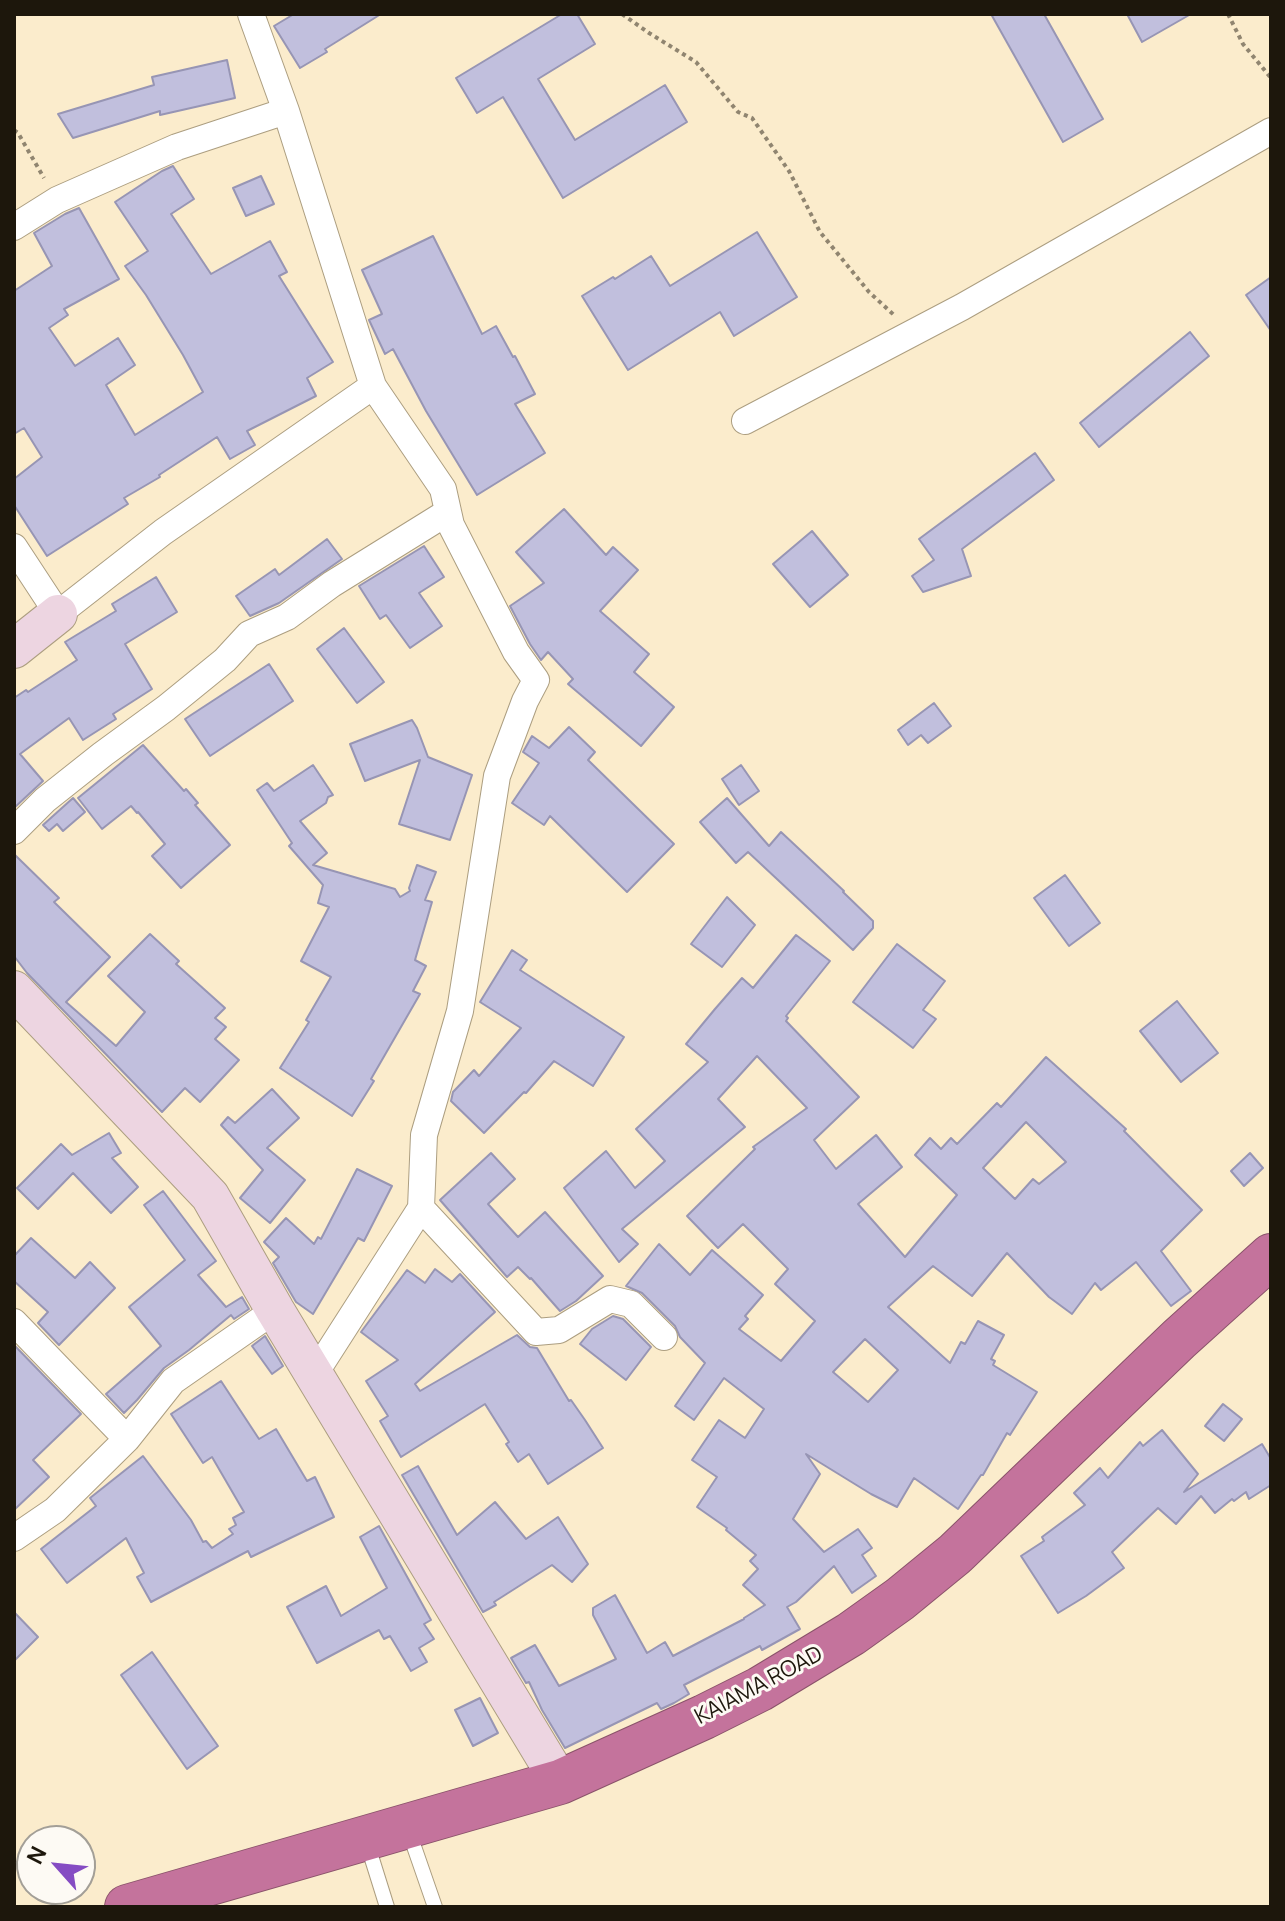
<!DOCTYPE html>
<html>
<head>
<meta charset="utf-8">
<style>
	body { margin:0 }
	#map { position:relative; width:1285px; height:1921px; overflow:hidden; background:#fbeccc; font-family:Manrope,sans-serif }
	canvas { display:block }
	.frame { position:absolute; inset:0; border:16px solid #1d170c; pointer-events:none }
	.north { position:absolute; left:16px; top:1825px; width:80px; height:80px; box-sizing:border-box; background:#fdfaf4; border:2px solid #a39f97; border-radius:50%; rotate:297deg; font-size:22px; font-weight:700; line-height:32px; text-align:center; color:#1d170c }
	.north::after { content:''; display:block; margin:auto; width:28px; height:36px; background:#854cc3; clip-path:polygon(50% 0,100% 100%,50% 72%,0 100%) }
</style>
</head>
<body>
<div id="map">
<canvas width="1285" height="1921"></canvas>
<div class="frame"></div>
<div class="north">N</div>
</div>
<script>
const ctx = document.querySelector('canvas').getContext('2d');
ctx.lineJoin = 'round';
function fill(path, color) { ctx.fillStyle = color; ctx.fill(path, 'evenodd'); }
function stroke(path, color, width, dash) { ctx.strokeStyle = color; ctx.lineWidth = width; ctx.lineCap = dash ? 'butt' : 'round'; ctx.setLineDash(dash || []); ctx.stroke(path); }
function drawText(font, color, halo, rows, align = 'center') {
  ctx.font = font + ' Manrope,sans-serif'; ctx.lineWidth = 6; ctx.setLineDash([]); ctx.textBaseline = 'middle'; ctx.strokeStyle = halo; ctx.fillStyle = color; for (const [text, x, y, turn = 0] of rows) {
    ctx.save(); ctx.translate(x, y); ctx.rotate((+turn || 0) * Math.PI / 180); ctx.textAlign = isNaN(turn) ? turn : align; if (halo) ctx.strokeText(text, 0, 0); ctx.fillText(text, 0, 0); ctx.restore();
  }
}
const building = new Path2D(`
	M294 14H381L325 49 327 52 300 68 274 26Z
	M562 14H577L595 44 538 79 575 140 665 85 687 122 563 198 503 97 477 113 456 78Z
	M991 14H1044L1103 119 1063 142Z
	M1127 14H1191L1142 42Z
	M227 60 235 98 160 115V111L73 138 58 114 154 85 152 77Z
	M173 166 194 199 171 214 211 274 270 241 287 272 279 276 333 362 307 378 316 396 247 431 255 445 230 459 217 437 159 475 160 477 124 498 128 504 47 556 14 505V479L42 457 24 428 14 434V291L52 266 34 233 65 214 79 208 119 279 64 309 68 315 49 328 75 366 118 338 135 365 106 385 135 435 203 392 183 355 146 295 125 266 148 251 115 202 162 171Z
	M261 176 274 204 246 216 233 188Z
	M757 232 797 297 734 336 720 312 628 370 582 296 613 277 615 279 651 256 670 286Z
	M433 236 482 334 496 326 513 357 515 356 535 394 515 404 545 453 477 495 426 411 393 349 385 354 369 320 382 314 362 270Z
	M1271 277V331L1246 295Z
	M1190 332 1209 356 1099 447 1080 423Z
	M1035 453 1054 480 962 549 971 576 923 592 912 576 934 560 919 539Z
	M564 509 606 555 613 547 638 570 600 611 649 654 634 672 674 707 641 746 568 684 573 679 548 652 541 660 530 644 510 606 544 583 516 552Z
	M812 531 848 575 810 607 773 564Z
	M327 539 342 559 279 603 250 616 236 596 275 569 279 575Z
	M424 546 444 577 419 593 442 626 410 648 386 615 380 619 359 586Z
	M156 577 177 612 125 644 152 689 113 714 116 719 83 740 69 718 20 754 43 781 14 808V698L26 690 28 692 77 660 65 642 116 611 112 604Z
	M344 628 384 682 357 703 317 649Z
	M269 664 293 701 210 756 185 719Z
	M934 703 951 726 928 743 921 735 908 745 898 730Z
	M412 720 417 728 428 757 472 775 450 840 399 824 420 760 365 781 350 744Z
	M569 727 595 752 588 760 674 844 627 892 550 816 544 825 512 803 539 763 523 752 532 736 549 748Z
	M143 745 184 791 186 789 198 803 195 805 230 845 181 888 152 856 165 844 138 812 137 813 131 806 102 829 78 798Z
	M313 765 333 795 328 797 326 803 300 821 327 853 313 865 395 889 400 897 410 891 409 888 417 865 436 872 425 900 432 902 415 960 426 966 413 991 420 994 371 1079 374 1081 352 1116 280 1068 309 1022 306 1020 331 977 301 961 329 907 318 903 323 885 289 846 292 843 257 790 267 783 274 791Z
	M741 765 759 791 739 805 722 779Z
	M73 798 85 812 63 831 57 824 49 831 43 825Z
	M727 798 769 846 781 832 844 891 843 892 873 921V928L853 950 748 852 736 863 700 822Z
	M14 854 59 898 54 902 110 957 66 1002 116 1046 145 1012 108 976 150 934 179 961 176 964 225 1008 215 1018 226 1027 215 1039 239 1060 200 1102 185 1088 162 1112 27 973 14 956Z
	M1065 875 1100 923 1069 946 1034 898Z
	M727 897 755 925 722 967 691 944Z
	M796 935 830 961 786 1016 788 1018 786 1021 859 1097 814 1140 836 1169 876 1135 902 1167 858 1204 905 1257 957 1195 915 1155 930 1138 941 1149 951 1138 957 1144 997 1103 1001 1107 1046 1057 1126 1129 1124 1131 1202 1210 1161 1251 1191 1291 1171 1306 1136 1262 1101 1290 1095 1283 1072 1314 1049 1297 1007 1253 972 1296 933 1266 888 1307 950 1363 961 1342 965 1344 978 1321 1004 1335 991 1359 995 1361 993 1365 1037 1392 1010 1435 1007 1433 983 1475H981L958 1509 914 1478 897 1507 871 1494 806 1454 820 1474 793 1519 824 1552 858 1529 872 1548 862 1555 876 1576 852 1593 834 1566 796 1602 787 1607 800 1629 762 1650 760 1646 684 1685 689 1694 674 1703 661 1709 657 1703 565 1748 542 1710 529 1682 526 1683 511 1658 535 1645 559 1686 616 1659 593 1615V1608L615 1595 647 1653 665 1642 673 1656 744 1619V1618L765 1605 743 1585 758 1569 750 1561 756 1555 726 1530 727 1528 697 1507 717 1477 692 1460 719 1420 745 1438 764 1409 724 1378 694 1420 675 1406 705 1363 680 1337 675 1326 642 1293 626 1286 659 1244 690 1275 712 1250 763 1295 745 1316 748 1319 739 1329 781 1361 815 1321 775 1284 788 1269 743 1224 718 1248 687 1216 755 1149 753 1147 807 1108 757 1056 718 1099 745 1127 622 1229 638 1244 619 1262 564 1188 606 1151 635 1188 665 1161 636 1129 708 1062 686 1044 715 1009 742 978 753 988ZM1026 1122 1066 1162 1039 1184 1033 1179 1015 1199 983 1168ZM865 1339 898 1370 868 1402 833 1372Z
	M897 944 945 981 923 1010 936 1019 913 1048 853 1002Z
	M512 950 527 960 520 970 624 1037 593 1086 554 1061 526 1093 524 1092 484 1133 451 1101 453 1092 474 1070 479 1076 521 1028 480 1002Z
	M1177 1001 1218 1053 1181 1082 1140 1031Z
	M272 1089 299 1118 267 1148 305 1180 270 1223 240 1198 263 1170 221 1125 228 1117 235 1123Z
	M109 1133 121 1153 112 1158 138 1187 111 1213 73 1173 38 1209 17 1188 61 1144 72 1155Z
	M491 1153 515 1179 488 1204 518 1237 545 1212 603 1276 576 1301 560 1311 531 1278 530 1279 518 1267 507 1277 440 1200Z
	M1250 1153 1263 1168 1244 1186 1231 1171Z
	M357 1169 392 1186 364 1241 358 1238 313 1314 296 1302 273 1263 279 1257 264 1242 286 1218 314 1244 318 1237 321 1239Z
	M163 1191 216 1261 198 1275 226 1307 242 1297 249 1309 234 1319 231 1315 189 1350 164 1368 137 1400 124 1413 106 1394 161 1346 129 1307 185 1260 144 1205Z
	M31 1238 75 1278 90 1262 115 1288 59 1345 38 1323 48 1312 14 1281V1256Z
	M435 1269 452 1282 460 1274 495 1312 415 1384 420 1391 517 1335 530 1347 537 1348 569 1401 571 1400 585 1420 603 1448 548 1484 529 1454 518 1462 506 1444 509 1442 485 1404 401 1457 380 1421 388 1416 366 1381 398 1360 361 1332 407 1270 425 1283Z
	M613 1316 623 1319 651 1347 626 1380 580 1344 592 1329Z
	M265 1336 283 1366 272 1374 252 1346Z
	M15 1346 81 1414 33 1460 49 1477 14 1510V1348Z
	M221 1381 259 1439 276 1429 307 1481 315 1477 334 1517 251 1557 248 1551 151 1602 137 1577 144 1573 126 1538 67 1583 41 1549 96 1506 90 1498 143 1456 191 1520 203 1542 206 1541 212 1548 233 1534 229 1529 236 1525 233 1518 244 1512 212 1457 203 1463 171 1414Z
	M1223 1404 1242 1419 1224 1441 1205 1426Z
	M1162 1430 1198 1474 1184 1492 1262 1444 1271 1459V1485L1249 1499 1246 1492 1234 1501 1232 1499 1215 1513 1201 1496 1176 1524 1158 1508 1112 1552 1124 1568 1086 1596 1058 1613 1021 1556 1044 1541 1042 1537 1085 1505 1074 1493 1100 1468 1108 1478 1140 1442 1143 1446Z
	M418 1466 457 1535 495 1502 526 1539 558 1517 588 1564 572 1582 552 1565 494 1602 496 1605 483 1612 402 1475Z
	M379 1526 431 1620 424 1624 434 1639 419 1648 427 1662 411 1671 390 1636 384 1639 379 1630 317 1663 287 1607 326 1586 341 1616 387 1588 360 1537Z
	M14 1612 38 1637 14 1661Z
	M152 1652 218 1746 187 1769 121 1675Z
	M480 1698 498 1733 473 1746 455 1710Z`);
const path = new Path2D(`
	M622 14 649 33 696 62 738 112 752 118 789 171 820 232 869 292 894 315
	M1228 14 1243 44 1271 78
	M14 130 18 133 44 178`);
const lane = new Path2D(`
	M409 1832 435 1907
	M367 1843 387 1907`);
const street = new Path2D(`
	M251 14 286 111 373 386
	M14 227 57 200 177 147 286 111
	M745 421 962 307 1271 131
	M14 547 58 614 163 532 373 386 443 489 451 525 516 652 536 680 525 701 497 776 460 1011 424 1135 421 1208 536 1332 559 1330 610 1299 631 1304 664 1337
	M14 831 45 800 103 754 166 708 225 660 249 634 287 617 332 584 448 512
	M14 1322 127 1439
	M314 1375 421 1208
	M14 1538 55 1510 127 1439 173 1381 275 1310`);
const secondary = new Path2D(`
	M14 649 58 614
	M14 990 210 1196 275 1310 560 1782`);
const highway = new Path2D(`
	M127 1907 560 1782 704 1717 760 1689 851 1634 900 1599 955 1554 1179 1339 1271 1256`);
const streetNames = [
	["KAIAMA ROAD",759,1686,-28]
];
fill(building, '#c1bfdd');
stroke(building, '#9795b4', 2);
stroke(lane, '#ac9e80', 16);
stroke(street, '#ac9e80', 28);
stroke(secondary, '#ac9e80', 40);
stroke(highway, '#8a536a', 46);
stroke(path, '#908570', 4, [4, 4]);
stroke(lane, '#fff', 14);
stroke(street, '#fff', 26);
stroke(secondary, '#edd5e1', 38);
stroke(highway, '#c4739c', 44);
drawText('22px', '#1d170c', '#fdfaf4', streetNames);
</script>
</body>
</html>
